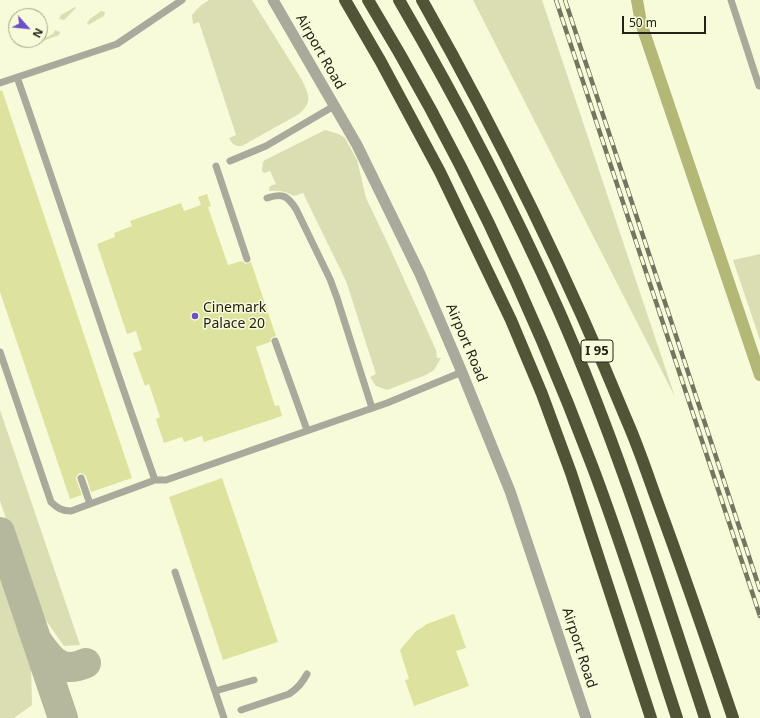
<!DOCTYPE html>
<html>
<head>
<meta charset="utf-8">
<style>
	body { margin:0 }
	#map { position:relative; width:760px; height:718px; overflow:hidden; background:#f8fbd9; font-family:"Noto Sans",sans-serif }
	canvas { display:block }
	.north { position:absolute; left:8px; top:8px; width:40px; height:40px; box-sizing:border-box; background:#f8fbd9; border:1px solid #a2a58b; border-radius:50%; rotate:117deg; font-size:11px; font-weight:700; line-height:16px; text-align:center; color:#222317 }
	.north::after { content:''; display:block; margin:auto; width:14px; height:18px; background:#6e4ec7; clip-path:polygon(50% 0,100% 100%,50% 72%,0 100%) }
	.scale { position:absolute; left:622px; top:16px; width:84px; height:18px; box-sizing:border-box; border:2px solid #222317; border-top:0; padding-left:5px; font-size:12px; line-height:14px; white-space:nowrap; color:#222317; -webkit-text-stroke:3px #f8fbd9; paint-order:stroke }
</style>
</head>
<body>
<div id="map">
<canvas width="760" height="718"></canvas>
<div class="north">N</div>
<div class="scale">50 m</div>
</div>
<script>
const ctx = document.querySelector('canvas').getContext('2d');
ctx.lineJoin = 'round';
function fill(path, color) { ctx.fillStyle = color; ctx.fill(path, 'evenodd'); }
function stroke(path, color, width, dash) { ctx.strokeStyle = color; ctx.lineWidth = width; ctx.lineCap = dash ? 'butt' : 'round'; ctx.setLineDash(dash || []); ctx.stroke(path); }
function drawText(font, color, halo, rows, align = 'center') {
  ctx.font = font + ' "Noto Sans",sans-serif'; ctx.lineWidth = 3; ctx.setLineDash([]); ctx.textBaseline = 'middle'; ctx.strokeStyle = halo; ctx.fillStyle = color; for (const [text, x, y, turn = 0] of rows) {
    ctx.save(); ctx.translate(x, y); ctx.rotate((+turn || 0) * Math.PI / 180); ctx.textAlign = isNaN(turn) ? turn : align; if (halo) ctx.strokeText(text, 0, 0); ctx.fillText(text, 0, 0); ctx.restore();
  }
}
const green = new Path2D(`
	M209 0H252L302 80C309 95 313 102 299 114L242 146H237L232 143 229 138 236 135 199 22 193 24 192 15 200 6Z
	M473 0H542L675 397Z
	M75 7 76 8 64 20 59 19 61 15Z
	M101 11 105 12 104 16 88 25 87 23 90 19Z
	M55 30 60 32 59 35 43 41 42 39 53 34Z
	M325 130 339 134 345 138 357 160 366 198 388 244 436 350 437 358H441L434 370 426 375 387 390 376 386 370 377 376 374 346 281 303 193 294 196C286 191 279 190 269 191L270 186 276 184 270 171 264 173 262 171 263 162 265 160Z
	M760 254V340L733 260Z
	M0 410 80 645 64 646 40 612 17 550 0 501Z
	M0 564 17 613 31 665 32 705 14 718H0Z`);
const canal = new Path2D(`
	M637 0 641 23 760 375`);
const taxiway = new Path2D(`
	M0 532 63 718
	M38 642C51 661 62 674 86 663`);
const building = new Path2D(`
	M2 90 132 478 91 492 86 476 82 473H79L76 477V479L82 495 70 499 0 292V91Z
	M207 194 211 206 208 207 228 265 242 261 246 264 251 262 276 336 271 338 270 342 256 347 275 406 279 405 282 416 204 442 202 436 184 442 182 437 164 443 156 419 160 417 149 384 145 386 133 353 142 350 136 331 127 334 97 244 115 237 114 233 132 226 130 221 181 203 184 211 201 205 198 197Z
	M222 478 278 642 223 660 169 497Z
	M454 614 466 648 456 651 469 686 414 706 405 680 409 679 400 650 415 632 427 624Z`);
const service = new Path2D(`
	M731 0 759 86H760
	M0 83 117 44 182 0
	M230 161 266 146 334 106
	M216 166 247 259
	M267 198C282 193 287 195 296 209L330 279 337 298 372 408
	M275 341 307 430
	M0 352 51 502C57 508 62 511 71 511L155 480C107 346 64 211 17 77
	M81 478 90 504
	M155 480H166L387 403 462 372
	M175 572 224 718
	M215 691 254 680
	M241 710 289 694C298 688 302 683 307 674`);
const tertiary = new Path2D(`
	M273 0 357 145 420 274 461 370 510 491 586 718`);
const motorway = new Path2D(`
	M345 0 381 62 440 172 511 320 542 394 571 473 651 718
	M368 0C458 148 532 306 593 468 624 550 650 635 677 718
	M399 0C457 100 512 205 559 311 617 443 660 581 705 718
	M422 0C499 136 568 277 627 421 638 446 647 473 656 498 683 571 708 644 733 718`);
const rail = new Path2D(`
	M556 0 760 616
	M565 0 760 590`);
const markers = [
	[195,316,4,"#6e4ec7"]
];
const shields = [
	[597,351,32]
];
const shieldNames = [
	["I 95",597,351]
];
const streetNames = [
	["Airport Road",320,52,60],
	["Airport Road",466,343,67],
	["Airport Road",579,648,72]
];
const poiNames = [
	["Cinemark",203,308],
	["Palace 20",203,324]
];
fill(green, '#dbdeb2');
stroke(canal, '#b4b877', 12);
stroke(taxiway, '#b6b89d', 30);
fill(building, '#dee29f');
stroke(service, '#a9aa9c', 7);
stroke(tertiary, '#a9aa9c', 11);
stroke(motorway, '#525437', 12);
stroke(rail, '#747661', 4.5);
stroke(rail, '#f8fbd9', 3, [9]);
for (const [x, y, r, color] of markers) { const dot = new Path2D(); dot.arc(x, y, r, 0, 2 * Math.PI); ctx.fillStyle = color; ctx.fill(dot); stroke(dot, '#f8fbd9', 1.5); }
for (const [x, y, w] of shields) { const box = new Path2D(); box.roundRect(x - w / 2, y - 11, w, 22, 3); ctx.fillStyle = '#f8fbd9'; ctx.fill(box); stroke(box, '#222317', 1); }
drawText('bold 13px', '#222317', null, shieldNames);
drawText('14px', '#222317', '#f8fbd9', streetNames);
drawText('14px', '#222317', '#f8fbd9', poiNames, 'left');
</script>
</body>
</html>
